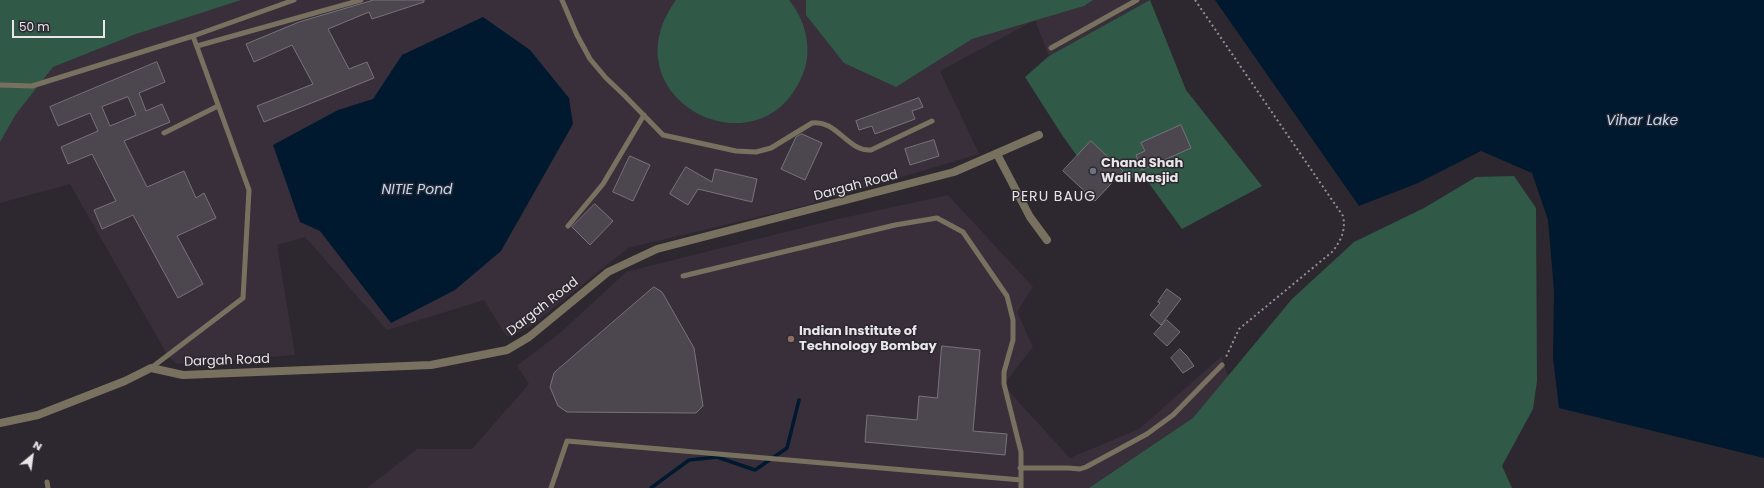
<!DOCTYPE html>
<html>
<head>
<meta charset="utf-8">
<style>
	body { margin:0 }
	#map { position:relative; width:1764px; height:488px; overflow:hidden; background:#2d282f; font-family:Poppins,sans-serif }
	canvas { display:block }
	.north { position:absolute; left:12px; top:436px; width:40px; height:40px; -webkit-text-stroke:3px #2d282f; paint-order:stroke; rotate:29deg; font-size:11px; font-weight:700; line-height:16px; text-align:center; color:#e9e6ea }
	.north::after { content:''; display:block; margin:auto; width:14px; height:18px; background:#e9e6ea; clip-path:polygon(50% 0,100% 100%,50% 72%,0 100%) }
	.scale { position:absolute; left:12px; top:20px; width:93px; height:18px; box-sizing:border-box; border:2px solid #e9e6ea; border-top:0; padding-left:5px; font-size:12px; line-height:14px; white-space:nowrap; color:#e9e6ea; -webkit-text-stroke:3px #2d282f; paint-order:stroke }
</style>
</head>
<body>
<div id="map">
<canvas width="1764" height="488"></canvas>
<div class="north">N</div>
<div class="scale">50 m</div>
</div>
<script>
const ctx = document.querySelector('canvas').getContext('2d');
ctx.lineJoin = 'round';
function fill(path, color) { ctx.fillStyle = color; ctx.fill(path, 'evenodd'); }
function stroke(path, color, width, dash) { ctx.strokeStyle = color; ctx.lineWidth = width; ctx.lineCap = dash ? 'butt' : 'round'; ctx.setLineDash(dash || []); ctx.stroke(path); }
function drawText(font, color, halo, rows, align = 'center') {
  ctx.font = font + ' Poppins,sans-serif'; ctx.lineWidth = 3; ctx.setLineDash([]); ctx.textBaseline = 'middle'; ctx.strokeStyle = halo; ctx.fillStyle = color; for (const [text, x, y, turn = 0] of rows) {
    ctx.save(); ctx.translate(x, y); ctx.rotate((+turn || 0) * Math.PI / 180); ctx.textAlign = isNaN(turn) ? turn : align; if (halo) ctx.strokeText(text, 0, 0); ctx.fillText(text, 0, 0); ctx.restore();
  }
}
const built = new Path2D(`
	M0 0H1151L1049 56 1035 20 940 71 979 154 804 206 628 248 531 326 507 337 484 300 387 330 305 237 277 245 295 355 177 364 168 356 70 184 0 203Z
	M948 195 1033 287 1017 312 1033 347 1003 385 1070 458 1139 429 1222 356 1259 488H367L417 449H472L529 384 517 366 561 332 626 272 838 219Z`);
const green = new Path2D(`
	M0 0H241L136 34 53 67 16 114 0 142Z
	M676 0H789C804 18 812 45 805 68 768 181 603 101 676 0Z
	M806 0H1093L1084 6 972 39 896 87 844 63 806 15Z
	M1150 0 1186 90 1262 186 1182 229 1143 175 1137 182 1123 171 1077 156 1062 135 1025 77 1049 56Z
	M1514 176 1536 208 1537 381 1533 409 1502 466 1512 488H1089L1193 418 1292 299 1354 242 1424 208 1476 177Z`);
const water = new Path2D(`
	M1215 0H1764V458L1559 408 1553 358 1554 291 1548 220 1532 173 1481 151 1418 183 1359 206Z
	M483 17 530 50 569 98 573 124 501 251 455 290 391 323 320 231 300 222 273 145 338 110 373 99 402 55Z`);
const stream = new Path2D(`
	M651 488 689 460 717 457 755 470 787 448 799 400`);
const building = new Path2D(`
	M374 0H424V2L372 19 369 12 328 29 349 69 367 62 374 78 264 122 257 106 313 84 292 45 254 62 246 44 299 22Z
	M157 62 165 82 139 93 146 111 162 104 170 122 124 141 147 187 184 171 196 198 204 193 216 218 177 236 203 284 178 298 133 215 102 229 94 210 116 201 92 154 68 164 61 147 98 131 90 113 58 126 50 107ZM128 97 136 115 110 126 102 107Z
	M919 98 923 107 912 111 915 119 875 134 872 126 859 130 856 121Z
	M1181 125 1191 148 1142 170 1136 155 1145 151 1141 143Z
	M802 134 822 143 805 180 781 169 796 137Z
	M934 140 939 156 910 165 905 149Z
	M1091 141 1123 171 1095 201 1063 171Z
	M630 156 650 165 633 201 613 192Z
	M686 167 712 182 715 169 757 179 752 202 698 189 688 205 670 194Z
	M595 204 613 221 590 245 572 227Z
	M654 287 662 292 694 348 703 406 696 413 567 412 558 406 550 387 554 373Z
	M1167 289 1181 299 1161 325 1150 315 1160 303 1158 302Z
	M1167 320 1180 332 1167 346 1154 334Z
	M942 346 980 350 973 431 1007 434 1005 455 865 442 867 415 917 420 919 396 937 398Z
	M1180 349 1187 356 1194 366 1183 373 1171 358Z`);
const path = new Path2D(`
	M1195 0 1343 216C1346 230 1341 241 1332 252L1239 329 1226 357`);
const lane = new Path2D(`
	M562 0 577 35 590 59 606 78 624 95 663 135 736 151 756 152 771 148 812 123C836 119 848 152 871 150L932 121
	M197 46 361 0
	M1051 48 1137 0
	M0 85 32 86 193 36 294 0
	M164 133 218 106
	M568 226 603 184 644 115
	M683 276 895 225 937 218 963 232 1007 296 1013 320V340L1004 372V384L1021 452V488
	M151 368 243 298 249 190 193 36
	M1020 468H1068L1080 469 1086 467 1147 434 1173 415 1222 365
	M47 482 48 488
	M551 488 567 441 1021 480`);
const street = new Path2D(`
	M997 154 1030 217 1047 240
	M0 423 38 415 125 381 151 368 183 375 431 365 507 350 529 337 608 272 657 249 954 172 1039 135`);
const markers = [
	[1093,171,4,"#6b7280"],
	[791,339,4,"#8d6e63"]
];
const poiNames = [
	["Chand Shah",1101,164],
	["Wali Masjid",1101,179],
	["Indian Institute of",799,332],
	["Technology Bombay",799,347]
];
const streetNames = [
	["Dargah Road",856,186,-15],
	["Dargah Road",543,307,-38],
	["Dargah Road",227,361,-2]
];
const waterNames = [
	["Vihar Lake",1642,121],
	["NITIE Pond",417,190]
];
const neighbourhoodNames = [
	["PERU BAUG",1054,197]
];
fill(built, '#382f3b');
fill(green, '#305947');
fill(water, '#01192e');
stroke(stream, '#01192e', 3.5);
fill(building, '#4c474e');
stroke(building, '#78737b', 1);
stroke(path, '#938f94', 2, [2, 3]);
stroke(lane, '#79715f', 5);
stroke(street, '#79715f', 8);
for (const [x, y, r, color] of markers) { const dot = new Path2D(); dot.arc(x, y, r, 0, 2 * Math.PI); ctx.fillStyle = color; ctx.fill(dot); stroke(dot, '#2d282f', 1.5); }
drawText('bold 13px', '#e9e6ea', '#2d282f', poiNames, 'left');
drawText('13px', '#e9e6ea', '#2d282f', streetNames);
drawText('italic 14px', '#b9dcfb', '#2d282f', waterNames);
ctx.letterSpacing = '1px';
drawText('14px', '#e7e1ea', '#2d282f', neighbourhoodNames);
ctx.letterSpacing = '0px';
</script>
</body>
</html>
